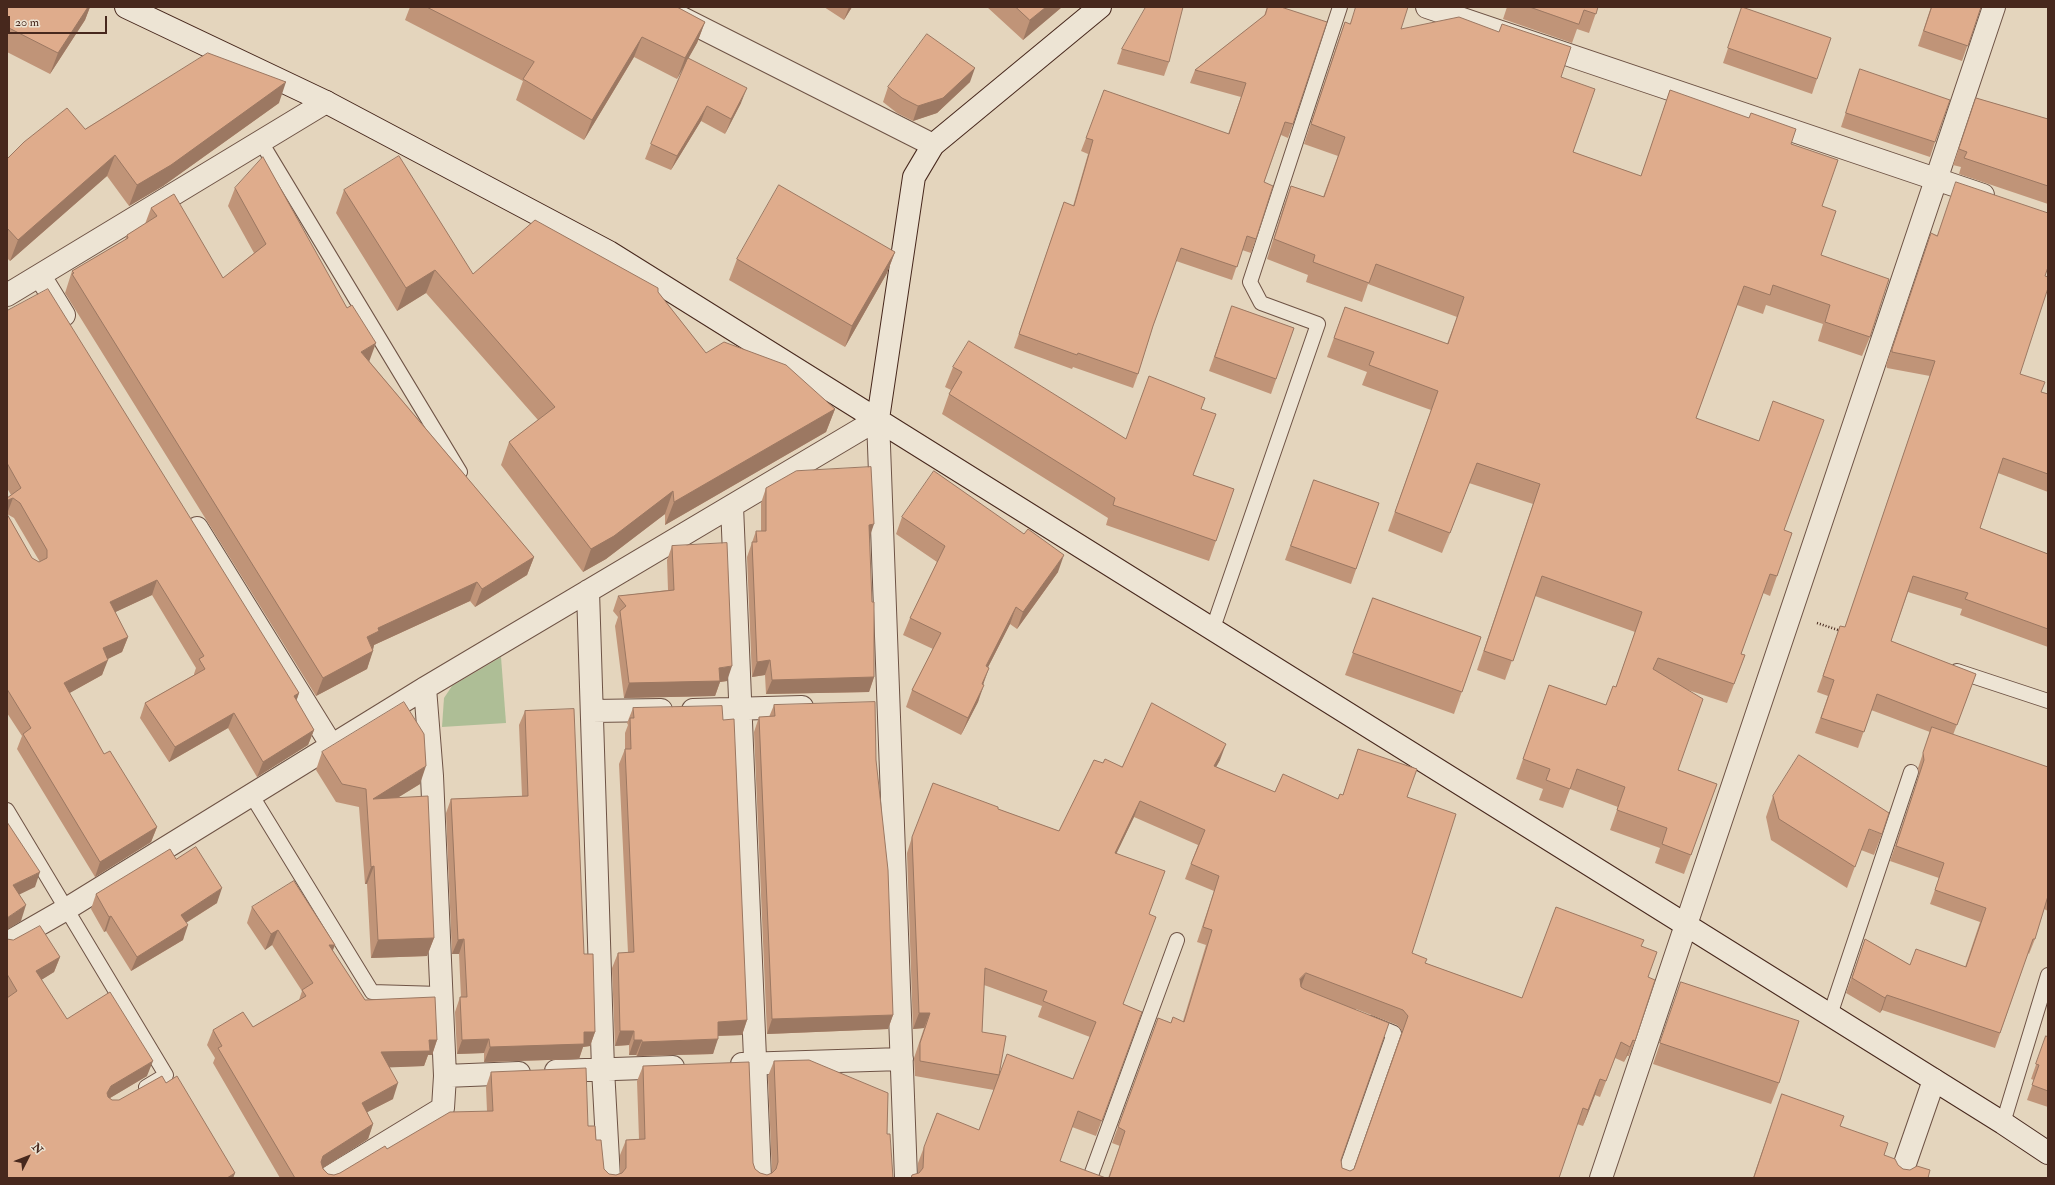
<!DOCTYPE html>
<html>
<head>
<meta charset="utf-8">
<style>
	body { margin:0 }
	#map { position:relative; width:2055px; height:1185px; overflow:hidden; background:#e4d5bd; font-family:"IM FELL Double Pica",serif }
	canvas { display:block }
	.frame { position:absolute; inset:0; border:8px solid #47281d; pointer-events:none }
	.north { position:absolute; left:8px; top:1137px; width:40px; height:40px; -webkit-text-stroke:3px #ede4d4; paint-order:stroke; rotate:48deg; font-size:11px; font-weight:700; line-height:16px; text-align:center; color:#47281d }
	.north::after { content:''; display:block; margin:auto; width:14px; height:18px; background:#47281d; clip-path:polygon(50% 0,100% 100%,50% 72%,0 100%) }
	.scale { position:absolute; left:8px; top:16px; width:99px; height:18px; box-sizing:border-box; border:2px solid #47281d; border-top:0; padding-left:5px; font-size:12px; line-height:14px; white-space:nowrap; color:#47281d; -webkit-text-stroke:3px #ede4d4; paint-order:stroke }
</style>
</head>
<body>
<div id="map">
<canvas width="2055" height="1185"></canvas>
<div class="frame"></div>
<div class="north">N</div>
<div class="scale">20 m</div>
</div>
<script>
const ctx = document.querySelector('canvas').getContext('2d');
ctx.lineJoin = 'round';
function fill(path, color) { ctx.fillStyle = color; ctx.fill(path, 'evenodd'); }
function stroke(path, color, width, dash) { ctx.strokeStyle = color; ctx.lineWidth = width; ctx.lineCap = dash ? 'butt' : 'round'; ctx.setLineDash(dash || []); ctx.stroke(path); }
const green = new Path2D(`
	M501 657 506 723 442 727 444 698 452 686Z`);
const path = new Path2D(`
	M1817 623 1841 631`);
const lane = new Path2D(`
	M261 142 460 472
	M1213 628 1318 324 1261 303 1250 282 1340 7
	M1957 671 2048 701
	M252 796 372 992 440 994
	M7 810 166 1075 146 1087
	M1830 1015 1911 772
	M2003 1123 2048 975
	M1090 1178 1177 940
	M1343 1178 1394 1033 1370 1023`);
const street = new Path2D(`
	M669 7 674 14 933 145
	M1427 7 1983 195
	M40 276 64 315
	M7 295 326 102
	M732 506 760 1178
	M197 528 332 746
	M588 591 603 1069 609 1178
	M693 710 802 707
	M592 711 661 710
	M7 943 68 908 425 688 878 419 906 1178
	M742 1064 902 1059
	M556 1071 673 1067
	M445 1076 519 1073
	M328 1178 443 1108 445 1076 432 776 425 688
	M1601 1178C1734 788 1860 396 1994 7
	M1900 1178 1934 1080`);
const secondary = new Path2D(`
	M126 7 326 102 609 252 2003 1123 2048 1153
	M878 419 914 177 933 145 1100 7`);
const wall = new Path2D(`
	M7 7H90L85 20 50 74 7 52Z
	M410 7H677L705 22 697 43 688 58 741 103 725 134 701 121 671 170 645 159 651 144 687 60 677 79 634 57 584 140 516 100 523 81 405 20Z
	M824 7H852L844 20Z
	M987 7H1062L1023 40Z
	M1267 7 1293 124 1288 138 1281 135 1264 182 1256 239 1251 253 1242 250 1232 280 1176 261 1153 326 1138 374 1133 388 1073 367 1072 369 1014 348 1064 202 1073 206 1088 154 1081 151 1086 138 1228 134 1241 97 1190 83 1195 70 1264 16Z
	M1507 7H1598L1589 33 1577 29 1572 43 1503 19Z
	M1742 7 1817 79 1812 94 1723 63Z
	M1931 7H1981L1962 61 1918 46Z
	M1345 22 1350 24 1401 29 1561 77 1573 152 1641 176 1670 90 1791 144 1822 206 1821 255 1870 337 1862 356 1818 341 1823 324 1766 305 1763 314 1737 305 1696 418 1784 530 1792 533 1770 596 1763 593 1741 654 1745 655 1727 703 1685 689 1678 770 1717 784 1684 874 1655 863 1660 848 1610 830 1618 807 1570 789 1563 808 1539 800 1543 789 1516 779 1549 685 1606 705 1616 687 1635 632 1535 596 1505 680 1477 670 1533 504 1469 483 1442 553 1388 531 1431 410 1362 385 1367 372 1327 357 1345 307 1447 344 1457 317 1368 284 1362 302 1306 282 1308 275 1267 259 1284 205 1291 186 1323 197 1338 156 1304 144 1338 41Z
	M1122 49 1169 62 1164 76 1117 64Z
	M1860 69 1935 142 1930 157 1841 127Z
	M970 82 937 113 913 121 897 113 883 102 888 87Z
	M1976 98 2048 119V204L1959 174 1961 167 1953 165Z
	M279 103 163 186 129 206 107 176 10 261 7 258V159L85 129Z
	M235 188 369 361 534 557 527 575 475 607 470 601 374 645 367 669 316 696 65 293 66 290 72 271 125 240 127 235 145 224 151 208 223 278 254 253 228 206Z
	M344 190 473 274 658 292 706 353 835 409 826 432 665 525V514L606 559 583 572 501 465 509 442 538 420 426 293 397 311 336 213Z
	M1931 233 2045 276 2020 374 2042 392 2048 394V492L1998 473 1980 528 2048 554V647L1960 615 1962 609 1908 592 1891 641 1976 674 1953 735 2048 767V911L2044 909 2035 939 2029 954 2028 953 1995 1048 1882 1010 1880 1013 1846 993 1865 939 1910 965 1965 967 1980 922 1930 904 1939 878 1890 861 1919 775 1918 768 1930 732 1871 710 1858 748 1815 733 1828 696 1817 692 1840 626 1845 627 1930 376 1887 368 1886 365Z
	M895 252 887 273 845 347 729 280 737 259Z
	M1232 306 1294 328 1271 394 1209 371Z
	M7 311 299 693 296 701 314 730 308 745 257 777 228 728 169 762 140 718 145 703 194 675V674L196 668 152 595 115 612 128 637 122 652 107 659 102 675 69 693 104 754 157 827 151 842 95 877 17 749 22 736 7 713V514L32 558 39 562H40L14 518 7 514 11 495 7 488Z
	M953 367 1126 439 1201 409 1193 475 1234 489 1209 561 1106 525 1108 518 942 414 949 394 951 390 945 387Z
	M1314 480 1379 503 1351 584 1285 560Z
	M766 488 869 537 874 677 869 692 766 694 765 675 752 677 747 557 756 531H761V503Z
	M902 517 1058 572 1017 629 1010 624 988 667 978 702 961 735 906 707 912 690 933 649 903 635 910 618 937 562 896 534Z
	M672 546 727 681 720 682 715 696 624 698 615 626 618 617 613 611 618 596 668 590 667 560Z
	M1373 598 1481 637 1454 714 1345 675Z
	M774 705 893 1015 888 1029 767 1034 754 732 759 717H769Z
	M633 708 747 1020 742 1035 718 1036 713 1054 637 1056 636 1055H629V1045L615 1046 612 968 618 953H628L619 764 625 749V733L628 725 627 723Z
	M525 711 584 954 595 1032 590 1046 583 1047 579 1059 484 1062V1053L457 1054 455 1012 460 997H461L459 954H452L446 813 451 799 522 796 519 725Z
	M1358 749 1407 797 1412 953 1425 963 1522 998 1642 946 1648 977 1635 1041 1629 1056H1627L1624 1062 1615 1058 1600 1097 1595 1095 1583 1126 1577 1124 1559 1178H1108L1120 1146 1112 1143 1158 1018 1171 1023 1183 1021 1206 945 1197 942 1214 891 1185 879 1198 845 1134 817 1116 854 1149 914 1123 1004 1142 1012 1096 1136 1072 1127 918 1173V1163L924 1147 979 1130 994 1090 915 1076 914 1058 924 1028 913 1029 907 853 912 837 998 809 1059 831 1103 763 1122 767 1220 760 1216 767 1275 792 1338 799 1343 795ZM984 985 1042 1006 1038 1017 1090 1037 1073 1079 999 1075 982 1032ZM1356 1009 1397 1025 1402 1031 1354 1169 1350 1171 1342 1168 1341 1160Z
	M322 752 420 784 397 798 434 938 427 956 371 958 367 884H365L359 807 336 802 316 770Z
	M1773 796 1882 834 1874 855 1861 850 1847 888 1771 840 1766 817Z
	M176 859 217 903 186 923 183 940 131 971 106 931 104 932 91 909 96 894Z
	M252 907 333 951 365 1000 437 1040 432 1055H428L424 1066 389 1067 393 1099 367 1112 373 1124 368 1139 323 1168 328 1174 334 1175 340 1173 387 1149 487 1111 486 1087 491 1072 588 1126 596 1140 604 1169 609 1174 616 1175 620 1173V1155L626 1140 639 1139 637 1081 643 1066 753 1163 755 1169 760 1173 767 1175 772 1173 768 1076 774 1061 887 1134 893 1178H280L213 1063 215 1058 207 1045 213 1030 253 1027 299 1000 302 991 272 945 265 950 247 923Z
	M7 939 60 957 54 972 41 980 67 1019 147 1076 110 1098 112 1100H119L166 1083 235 1173 233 1178H7Z
	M1681 982 1779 1083 1771 1104 1653 1064Z
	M2046 1036 2048 1037V1107L2027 1100 2034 1080 2031 1079Z
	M1782 1094 1840 1126 1884 1155 1903 1169 1928 1178H1753Z`);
const shadedWall = new Path2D(`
	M88 7H90L85 20 50 74 58 53Z
	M849 7H852L844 20Z
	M1046 7H1062L1023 40 1030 20Z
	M705 22 697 43 677 79 685 58Z
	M642 37 634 57 584 140 592 120Z
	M975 68 970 82 937 113 913 121 918 106Z
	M286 82 279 103 163 186 129 206 137 185Z
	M747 88 741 103 725 134 731 119Z
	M707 106 701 121 671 170 677 156Z
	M115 155 107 176 10 261 18 240Z
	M895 252 887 273 845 347 852 326Z
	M435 270 426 293 397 311 406 288Z
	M376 343 369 362 361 352Z
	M835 409 826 432 665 525 674 502Z
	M1477 463 1469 483 1442 553 1450 533Z
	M673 491 665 514 606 559 583 572 591 549Z
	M13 498 7 514V501L8 500Z
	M874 524 869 539V525Z
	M1064 555 1058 572 1017 629 1023 612Z
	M534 557 527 575 475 607 482 589Z
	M157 580 152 595 105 617 110 602Z
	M477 582 470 601 374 645 373 650 367 637 378 628Z
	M1016 607 1010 624 980 683 986 666Z
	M128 637 122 652 98 664 103 648Z
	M373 651 367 669 316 696 323 678Z
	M108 660 102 675 59 699 64 683Z
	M770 660 765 675 752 677 757 662Z
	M732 666 727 681 720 682 715 696 624 698 629 683Z
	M989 668 983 685 982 684Z
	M874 677 869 692 766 694 772 680Z
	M984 685 978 702 961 735 968 718Z
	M299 693 294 708V696Z
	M234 713 228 728 169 762 175 747Z
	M314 730 308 745 257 777 263 762Z
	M1226 744 1220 760 1208 781 1214 766Z
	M426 766 420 784 368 816 373 799Z
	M1140 801 1134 817 1109 869 1115 853Z
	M157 827 151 842 95 877 100 862Z
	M374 866 367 884H365L371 867Z
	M40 872 35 887 8 900 13 885Z
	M222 888 217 903 176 929 181 915Z
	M26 905 21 921 7 930V918Z
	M111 916 106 931 104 932 109 917Z
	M188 925 183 940 131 971 137 957Z
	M278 930 272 945 265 950 271 934Z
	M434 938 427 956 371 958 378 940Z
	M464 939 459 954H452L458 940Z
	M329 945H335L329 960Z
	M60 957 54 972 30 987 36 971Z
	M1306 973 1300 989V979Z
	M1887 995 1882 1010 1880 1013 1885 998Z
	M919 1013H930L924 1028 913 1029Z
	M893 1015 888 1029 767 1034 772 1019Z
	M747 1020 742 1035 713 1036 718 1022Z
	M620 1031H634L629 1045 615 1046Z
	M584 1032H595L590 1046 583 1047 579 1059 484 1062 490 1047Z
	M489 1039 484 1053 457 1054 462 1040Z
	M718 1039 713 1054 637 1056 642 1042Z
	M429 1040H437L432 1055H428L424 1066 376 1068 381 1052Z
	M634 1040H642L636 1055H629Z
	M1633 1040 1627 1056 1624 1062 1630 1047Z
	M153 1061 147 1076 105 1101 107 1093 111 1086Z
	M1600 1079 1595 1095 1583 1126 1588 1110Z
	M398 1083 393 1099 356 1118 362 1103Z
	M373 1124 368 1139 317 1172 323 1156Z
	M235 1173 233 1178H227Z`);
const building = new Path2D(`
	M7 7H88L58 53 7 27Z
	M427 7H677L705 22 685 58 642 37 592 120 523 79 534 62Z
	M1016 7H1046L1030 20Z
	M1146 7H1183L1169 62 1122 49Z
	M1268 7H1281L1327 22 1293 124 1285 122 1264 182 1273 186 1256 239 1247 236 1237 267 1181 248 1153 326 1138 374 1078 353 1077 355 1019 334 1064 202 1074 206 1093 140 1086 138 1104 90 1229 134 1246 83 1195 70 1265 15Z
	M1356 7H1408L1401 29 1459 17 1499 32 1502 24 1571 47 1561 77 1595 89 1573 152 1641 176 1670 90 1749 118 1751 113 1796 129 1791 144 1838 160 1822 206 1836 211 1821 255 1889 279 1870 337 1825 322 1830 305 1773 285 1770 295 1744 286 1696 418 1759 441 1773 401 1824 420 1784 530 1792 533 1777 576 1770 574 1741 654 1745 655 1734 684 1658 658 1653 669 1703 699 1678 770 1717 784 1691 855 1662 844 1667 828 1617 810 1625 787 1577 769 1570 789 1546 780 1550 769 1523 759 1549 685 1606 705 1613 686 1616 687 1642 612 1542 576 1513 661 1484 651 1540 484 1477 463 1450 533 1395 512 1438 391 1369 365 1374 352 1334 338 1345 307 1448 344 1464 297 1376 264 1369 283 1313 262 1315 255 1274 239 1291 186 1324 197 1345 137 1311 124 1345 22 1350 24Z
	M1530 7H1598L1596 14 1584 10 1579 24Z
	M1742 7 1831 38 1817 79 1728 48Z
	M1932 7H1981L1968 46 1924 31Z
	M927 34 975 68 943 98 918 106 902 98 888 87Z
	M208 53 286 82 171 165 137 185 115 155 18 240 7 228V159L24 142 67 108 85 129Z
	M688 58 747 88 731 119 707 106 677 156 651 144Z
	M1860 69 1950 100 1935 142 1846 113Z
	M1976 98 2048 119V186L1964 158 1967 152 1959 149Z
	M399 156 473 274 535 220 658 288V292L706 353 724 342 786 365 835 409 674 502 673 491 614 536 591 549 509 442 555 407 435 270 406 288 344 190Z
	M263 157 347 308 352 305 376 343 361 352 534 557 482 589 477 582 378 628 379 631 367 637 373 651 323 678 72 274 74 273 72 271 128 238 127 235 157 216 151 208 174 194 223 278 266 244 235 188Z
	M1956 182 2048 213V267L2045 276 2048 277V288L2020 374 2045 382 2041 392 2048 394V474L2003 458 1980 528 2048 554V629L1965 599 1968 593 1913 576 1891 641 1976 674 1957 725 1877 694 1864 732 1821 718 1834 680 1823 676 1840 626 1845 627 1935 361 1892 352V349L1931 233 1937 236Z
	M779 185 895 252 852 326 737 259Z
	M48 289 299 693 294 696 314 730 263 762 234 713 175 747 145 703 205 669 199 659 204 656 157 580 110 602 128 637 103 648 108 660 64 683 104 754 110 751 157 827 100 862 23 734 31 728 7 689V514L32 558 39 562 47 558V550L20 503 13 498 8 500 7 501V498L21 488 7 463V311Z
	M1232 306 1294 328 1276 379 1215 357Z
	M969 341 1126 439 1149 376 1205 398 1201 409 1216 414 1193 475 1234 489 1216 541 1113 505 1115 498 949 394 962 372 953 367Z
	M871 467 874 524 869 525 872 602H874V677L772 680 770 660 757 662 752 542H757L756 531H766V488L796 471Z
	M934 471 1024 534 1028 529 1064 555 1023 612 1016 607 986 666 989 668 982 684 984 685 968 718 912 690 941 633 910 618 945 546 902 517Z
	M1314 480 1379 503 1356 569 1291 546Z
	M727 543 732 666 719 668 720 681 629 683 620 611 626 606 618 596 674 590 672 546Z
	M1373 598 1481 637 1462 692 1353 653Z
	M404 702 424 734 426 766 373 799 428 796 434 938 378 940 374 866 371 867 366 789 342 784 322 752Z
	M875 702 876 760 888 870 893 1015 772 1019 759 717 775 716 774 705Z
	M1152 703 1226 744 1214 766 1275 792 1283 774 1338 799 1340 794 1343 795 1358 749 1417 769 1407 797 1456 814 1412 953 1427 959 1425 963 1522 998 1556 907 1644 940 1641 946 1657 952 1648 977 1655 980 1635 1041 1633 1040 1630 1047 1621 1042 1606 1081 1600 1079 1588 1110 1583 1108 1559 1178H1109L1125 1131 1118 1127 1158 1018 1171 1023 1173 1017 1184 1022 1212 930 1203 927 1219 876 1191 864 1205 830 1140 801 1115 853 1165 871 1149 914 1156 917 1123 1004 1142 1012 1102 1121 1078 1111 1060 1161 1106 1178H911L912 1175 919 1173 923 1168 924 1147 937 1113 979 1130 1007 1054 1073 1079 1096 1022 1043 1001 1047 991 985 968 982 1032 1006 1036 999 1075 920 1061V1043L930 1013H919L912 837 933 783 998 807V809L1059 831 1094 760 1103 763 1105 759 1122 767ZM1306 973 1403 1010 1408 1016 1354 1169 1350 1171 1342 1168 1341 1160 1389 1023 1304 989 1301 987 1300 979Z
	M722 706 723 720 734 719 747 1020 718 1022V1039L642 1042V1040H634V1031H620L618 953 634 952 625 749H631L630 718H634L633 708Z
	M574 709 584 954H593L595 1032H584V1044L490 1047 489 1039 462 1040 460 997H467L464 939 458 940 451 799 528 796 525 711Z
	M1932 727 2048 767V896L2035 939H2033L2000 1033 1887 995 1885 998 1852 978 1865 939 1910 965 1916 949 1966 967 1986 908 1935 890 1944 863 1896 846 1924 760 1923 753Z
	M1799 755 1889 813 1882 834 1869 829 1855 867 1779 819 1773 796Z
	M7 822 40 872 13 885 26 905 7 918Z
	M196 847 222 888 181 915 188 925 137 957 111 916 109 917 96 894 170 849 176 859Z
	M294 881 335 945H329L365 1000 435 997 437 1040H429L430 1051 381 1052 398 1083 362 1103 373 1124 323 1156 321 1162 323 1169 328 1174 334 1175 340 1173 385 1146 387 1149 450 1112 493 1111 491 1072 586 1068 588 1126H595L596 1140H601L604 1169 609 1174 616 1175 622 1173 626 1168V1140L645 1139 643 1066 749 1062 753 1163 755 1169 760 1173 767 1175 772 1173 776 1169 778 1162 774 1061 809 1060 888 1093 887 1134H890L893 1178H295L218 1048 222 1046 213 1030 243 1012 253 1027 306 996 302 990 313 983 278 930 271 934 252 907Z
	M40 926 60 957 36 971 67 1019 110 992 153 1061 111 1086 107 1093 108 1097 112 1100H119L162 1076 166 1083 177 1076 235 1173 227 1178H7V998L17 991 7 974V939L13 940Z
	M1681 982 1799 1021 1779 1083 1660 1043Z
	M2046 1036 2048 1037V1091L2032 1085 2039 1065 2036 1064Z
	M1782 1094 1844 1116 1840 1126 1888 1143 1884 1155 1895 1159 1898 1165 1903 1169 1910 1170 1917 1166 1930 1170 1928 1178H1754Z`);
fill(green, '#aebe96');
stroke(lane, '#6e5345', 16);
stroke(street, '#6e5345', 24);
stroke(secondary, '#47281d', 24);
stroke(path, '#47281d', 2.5, [1, 2]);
stroke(lane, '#ede4d4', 14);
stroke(street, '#ede4d4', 22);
stroke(secondary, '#ede4d4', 22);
fill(wall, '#c09478');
fill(shadedWall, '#9c7862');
fill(building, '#dfac8c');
stroke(building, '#9c7862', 1);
</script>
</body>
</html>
